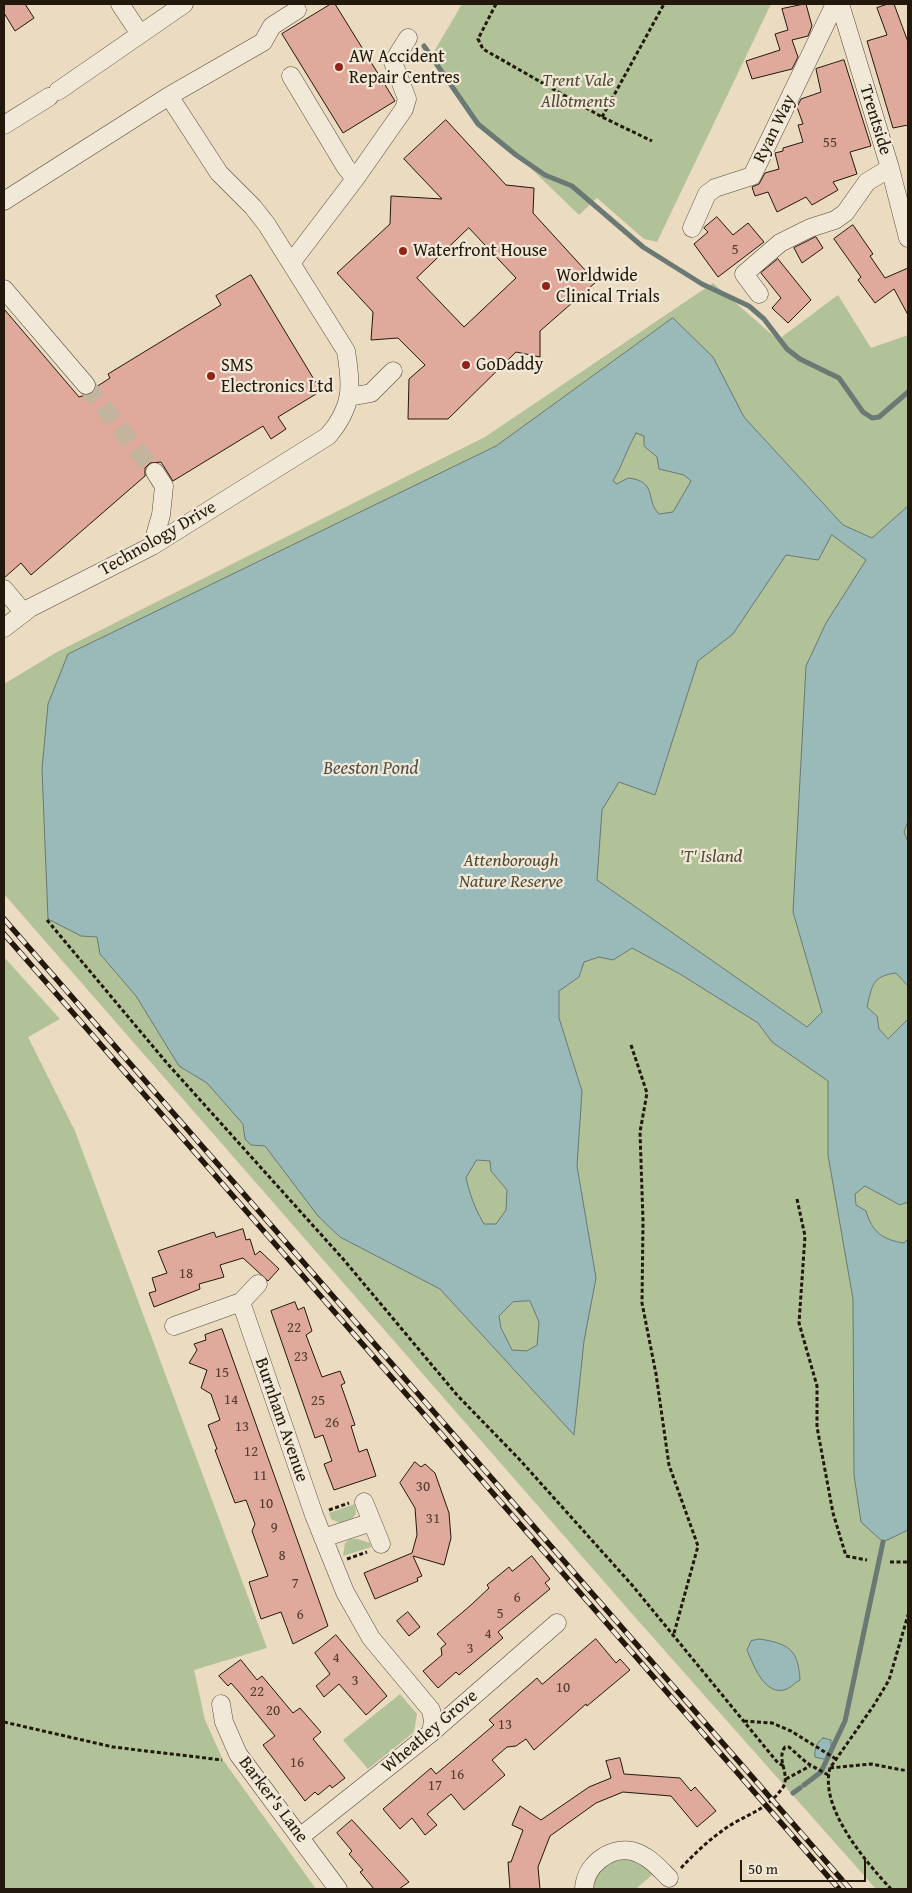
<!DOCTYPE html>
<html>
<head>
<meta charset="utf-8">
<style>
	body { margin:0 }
	#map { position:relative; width:912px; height:1893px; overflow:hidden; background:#ebdbc1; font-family:"Gentium Book Plus",serif }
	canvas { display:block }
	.frame { position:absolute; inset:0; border:5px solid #23180c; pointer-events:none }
	.scale { position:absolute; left:740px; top:1860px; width:126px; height:22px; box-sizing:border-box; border:2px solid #23180c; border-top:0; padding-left:6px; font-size:15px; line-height:18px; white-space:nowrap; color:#23180c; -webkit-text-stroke:4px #f2e8d7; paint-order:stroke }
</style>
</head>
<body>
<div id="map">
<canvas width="912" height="1893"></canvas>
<div class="frame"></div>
<div class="scale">50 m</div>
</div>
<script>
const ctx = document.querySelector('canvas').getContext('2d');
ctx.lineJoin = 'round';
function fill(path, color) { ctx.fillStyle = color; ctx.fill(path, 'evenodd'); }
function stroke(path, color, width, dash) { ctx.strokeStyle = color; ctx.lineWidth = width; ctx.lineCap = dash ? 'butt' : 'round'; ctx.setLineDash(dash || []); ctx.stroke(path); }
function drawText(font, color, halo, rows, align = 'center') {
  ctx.font = font + ' "Gentium Book Plus",serif'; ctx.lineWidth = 4.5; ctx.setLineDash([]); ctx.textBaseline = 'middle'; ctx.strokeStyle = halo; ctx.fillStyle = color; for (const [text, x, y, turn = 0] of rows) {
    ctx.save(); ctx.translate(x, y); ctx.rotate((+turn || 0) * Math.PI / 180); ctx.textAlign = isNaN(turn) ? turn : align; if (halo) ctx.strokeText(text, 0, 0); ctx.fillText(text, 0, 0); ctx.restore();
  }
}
const green = new Path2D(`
	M462 4H771L657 242 644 239 597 198 579 215 517 155 479 123 432 55Z
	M713 283 778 340 838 295 871 348 908 335V1889H876L634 1616 4 894V684L57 652 485 437Z
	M4 957 60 1019 28 1037 75 1131 267 1648 194 1670 205 1720 223 1760 316 1889H4Z
	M355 1504 356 1513 353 1518 340 1523 331 1519 329 1513Z
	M350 1539H357L370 1543 371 1547 343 1556 345 1543Z
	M400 1694 417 1714 414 1732 368 1769 343 1740Z
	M632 1857 654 1873 636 1889H589C602 1867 605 1860 632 1857Z`);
const water = new Path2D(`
	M673 318 713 357 744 417 843 525 872 538 908 506V821L904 832 908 842V986L896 973C872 976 872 986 867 1007L877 1016 879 1029 888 1039 908 1019V1202L900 1205 865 1186 855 1194 856 1205 866 1211C872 1232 883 1240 904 1243L908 1239V1530L883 1542 861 1522 854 1475 853 1299 828 1155V1081L772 1042 758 1023 680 974 632 948 613 960 599 957 584 962 579 977 559 991V1018L582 1091 577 1166 596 1278 584 1341 574 1435 440 1289 340 1237 318 1216 265 1146 251 1145 245 1139 243 1124 207 1083 179 1066 136 996 100 954 97 937 81 936 48 919 42 769 48 704 68 654 496 446ZM636 433 644 436V446L657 457 659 469 684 475 691 481 673 512 659 514C645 500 658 481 628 478L617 484 613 481C622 466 627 449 636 433ZM832 535 866 560 826 623 806 666 793 912 822 1012 807 1027 597 880 602 810 619 782 655 795 698 661 733 634 786 555 818 560ZM477 1160 490 1161 491 1171 507 1190 506 1210 496 1224H484C475 1209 470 1195 466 1178ZM530 1301 539 1322 537 1345 527 1351 512 1350 501 1328 499 1316 513 1302Z
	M760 1639C789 1644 798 1649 800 1680 796 1682 791 1687 787 1689 765 1698 753 1664 747 1650L751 1641Z
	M823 1738 831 1740V1755L828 1760 815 1757C814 1749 817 1742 823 1738Z`);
const stream = new Path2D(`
	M424 46 478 124 516 155 545 175 572 186 643 247 702 284 749 306 764 319 787 349 800 359 839 378 863 412 872 418 879 417 908 392
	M804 1785 821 1772 845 1721 883 1542
	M793 1793 800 1788`);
const building = new Path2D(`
	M4 4H25L34 18 15 31 4 13Z
	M331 4H335L395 101 343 133 282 34Z
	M806 4 812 26 808 36 792 40 798 57 792 69 752 79 746 61 780 50 775 34 788 30 782 9Z
	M888 4H894L908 42V125L893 128 867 41 887 35 877 8Z
	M844 60 871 146 850 152 857 174 833 182 838 190 812 205 806 197 777 212 768 192 755 196 752 187 759 184 765 173 779 169 775 153 783 151V148L803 142 798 125 803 124 797 107 801 99 821 92 816 69Z
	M446 120 506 185 534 188 533 213 596 282 540 331V357L516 352 448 419H408L409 379 425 365 398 338 371 340 373 312 337 273 390 224 391 196 442 199 404 159ZM469 228 516 278 464 327 417 278Z
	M717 217 733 235 748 223 764 242 718 277 694 244 708 232 704 228Z
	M853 225 873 254 870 256 885 278 908 268V315L894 289 875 303 858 280 861 277 834 239Z
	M816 237 823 248 802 263 794 248Z
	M778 259 811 300 788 323 772 308 781 298 761 273Z
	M251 275 321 391 278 417 286 429 271 439 263 426 173 481 161 462 150 463 145 468V476L31 575 21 563 4 578V309L79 397 92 393 96 387 110 378 108 374 221 305 216 296Z
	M243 1229 246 1240 250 1239 255 1255 260 1251 279 1269 268 1281 243 1258 220 1265 224 1277 199 1284 200 1289 154 1307 149 1293 156 1291 152 1278 167 1273 158 1251 214 1232 216 1237Z
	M295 1302 298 1310 304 1307 312 1331 306 1335 322 1377 340 1371 345 1383 341 1385 355 1425 351 1426 359 1452 367 1449 376 1476 334 1490 324 1464 332 1461 323 1435 315 1438 271 1311Z
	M222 1329 328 1626 293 1644 281 1612 261 1619 249 1582 268 1576 252 1531 255 1524 246 1500 235 1503 215 1450 217 1449 208 1425 220 1420 211 1394 201 1388 207 1370 189 1363 197 1350 194 1344 206 1340 205 1335Z
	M415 1462 421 1467 425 1464 435 1473 449 1513 451 1538 444 1565 413 1556 422 1576 417 1578 418 1581 375 1599 364 1573 412 1553 417 1535 415 1508 400 1483Z
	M532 1556 550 1579 545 1583 550 1589 498 1632 503 1638 459 1675 456 1672 438 1688 423 1671 442 1655 441 1648 446 1644 437 1634 471 1605 489 1588 487 1585 509 1567 512 1571Z
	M408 1612 420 1627 409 1636 397 1621Z
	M336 1635 387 1696 366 1715 339 1684 324 1697 316 1686 330 1674 315 1653Z
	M596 1639 616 1663 620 1659 630 1670 587 1706 586 1704 534 1750 526 1739 516 1746 507 1747 492 1760 505 1775 464 1810 451 1794 427 1814 437 1825 425 1835 412 1818 400 1829 383 1809 431 1768 436 1774 454 1759 494 1725 489 1720 537 1678 542 1684Z
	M241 1660 257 1680 262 1676 293 1713 300 1708 321 1732 313 1739 345 1778 332 1788 330 1785 318 1795 315 1792 305 1801 263 1745 275 1736 239 1692 231 1683 228 1686 219 1676Z
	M620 1758 624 1774 680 1778 691 1791 695 1787 716 1811 697 1827 671 1796 623 1792 596 1803 550 1836 538 1867 540 1889H510L508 1862H511L523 1830 512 1825 520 1806 541 1820 589 1787 611 1778 606 1761Z
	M352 1820 409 1882 399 1889H374L360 1872 363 1870 349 1854 352 1851 337 1833Z`);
const minorTunnel = new Path2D(`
	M86 385 155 472`);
const path = new Path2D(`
	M496 4 478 39 483 49 602 117 652 141
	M602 117 664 4
	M47 920 166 1062 344 1260 457 1395 520 1460 632 1585 778 1763 784 1766
	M631 1045 647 1093 640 1132 643 1221 642 1303 656 1374 669 1465 698 1546 673 1637
	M797 1199 805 1236 799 1323 817 1386V1427L833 1513 846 1556 867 1560
	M329 1510 349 1503
	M347 1559 367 1552
	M890 1562H908
	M744 1721 772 1723 791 1731 836 1759
	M4 1722 113 1747 222 1760
	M830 1768 871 1764 908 1771
	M786 1779 810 1766
	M681 1868C697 1851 714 1835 734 1823 753 1812 766 1809 781 1790 793 1777 775 1760 785 1747H789L807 1763 828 1775
	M891 1889C866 1862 819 1808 830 1768L874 1705 889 1680 908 1615`);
const minor = new Path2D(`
	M120 4 140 34
	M840 4 890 168 908 238
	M291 76 345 166 355 179
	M58 91 184 4
	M4 125 49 97
	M4 201 169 96 263 42 272 26 297 10
	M692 228 707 194 715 188 752 176 835 4
	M291 263 355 179 404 109 407 99 393 62 408 38
	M4 289 86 385
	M759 294 744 274 780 243 810 228 835 220 845 213 867 182 890 168
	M349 397 371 393 393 371
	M152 546 161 515 164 486 155 472
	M4 589 24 613
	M4 628 30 608 152 546 328 436C353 407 352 387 346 351L267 225 253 207 219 173 169 96
	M241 1302 314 1515 345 1592 371 1638 431 1710 433 1721 431 1733
	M174 1326 241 1302 258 1284
	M364 1502 381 1544
	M323 1538 372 1522
	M221 1704 224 1722 238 1754 338 1889
	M300 1837 431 1733 557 1623
	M584 1889C585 1866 609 1846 632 1851 648 1855 659 1868 669 1878`);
const rail = new Path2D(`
	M4 919 850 1889
	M4 934 839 1889`);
const markers = [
	[339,67,5,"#8f2418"],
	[403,251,5,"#8f2418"],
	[546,286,5,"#8f2418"],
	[466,365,5,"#8f2418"],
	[211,376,5,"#8f2418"]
];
const numberNames = [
	["55",830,143],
	["5",735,250],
	["18",186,1274],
	["22",294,1328],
	["23",301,1357],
	["15",222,1373],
	["14",231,1400],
	["25",318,1401],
	["26",332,1423],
	["13",242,1427],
	["12",251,1452],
	["11",260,1476],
	["30",423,1487],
	["10",266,1504],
	["31",433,1519],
	["9",274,1528],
	["8",282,1556],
	["7",295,1584],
	["6",517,1598],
	["5",500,1614],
	["6",300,1615],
	["4",488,1634],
	["3",470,1649],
	["4",336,1658],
	["3",355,1681],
	["10",563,1688],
	["22",257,1692],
	["20",273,1711],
	["13",505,1725],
	["16",297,1763],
	["16",457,1775],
	["17",435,1786]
];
const poiNames = [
	["AW Accident",349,57],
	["Repair Centres",349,78],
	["Waterfront House",413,251],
	["Worldwide",556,276],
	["Clinical Trials",556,297],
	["GoDaddy",476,365],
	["SMS",221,366],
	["Electronics Ltd",221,387]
];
const parkNames = [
	["Trent Vale",578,81],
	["Allotments",578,102],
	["'T' Island",711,857],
	["Attenborough",511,861],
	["Nature Reserve",511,882]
];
const streetNames = [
	["Trentside",875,120,73],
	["Ryan Way",775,129,-64],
	["Technology Drive",158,539,-30],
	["Burnham Avenue",281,1420,71],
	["Wheatley Grove",430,1732,-40],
	["Barker's Lane",273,1800,53]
];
const waterNames = [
	["Beeston Pond",371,769]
];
fill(green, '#b1c198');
fill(water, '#99bab9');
stroke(water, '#6a7974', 1);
stroke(stream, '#6a7974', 5);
fill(building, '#dfaa9c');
stroke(building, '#23180c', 1);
stroke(minorTunnel, '#c3b49d', 18, [18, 9]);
stroke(minor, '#554939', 19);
stroke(path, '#23180c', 3, [4, 2.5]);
stroke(minor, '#f2e8d7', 18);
stroke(rail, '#23180c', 5.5);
stroke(rail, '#f2e8d7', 4, [11]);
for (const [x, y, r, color] of markers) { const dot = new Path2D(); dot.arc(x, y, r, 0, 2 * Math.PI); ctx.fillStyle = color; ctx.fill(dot); stroke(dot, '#f2e8d7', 2); }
drawText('15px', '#523c30', null, numberNames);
drawText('18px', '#23180c', '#f2e8d7', poiNames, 'left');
drawText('italic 18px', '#4e4b36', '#f2e8d7', parkNames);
drawText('18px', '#23180c', '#f2e8d7', streetNames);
drawText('italic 19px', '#4c5149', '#f2e8d7', waterNames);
</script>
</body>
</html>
